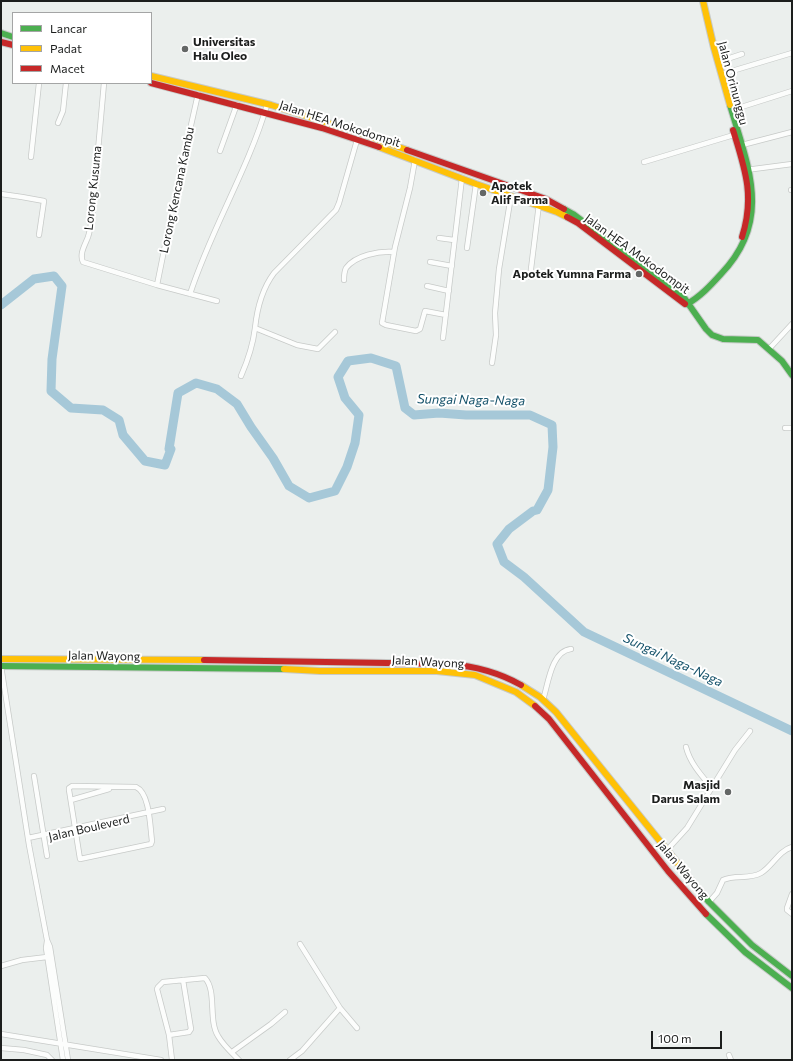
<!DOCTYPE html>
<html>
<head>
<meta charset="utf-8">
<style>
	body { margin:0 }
	#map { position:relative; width:793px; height:1061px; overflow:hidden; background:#ebefed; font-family:Commissioner,sans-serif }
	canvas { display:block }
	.frame { position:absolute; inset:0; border:2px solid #1c1e1d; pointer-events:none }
	.legend { position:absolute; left:12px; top:12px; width:140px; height:72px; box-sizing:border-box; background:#fff; border:1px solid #a4a5a5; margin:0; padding:5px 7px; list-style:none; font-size:12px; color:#1c1e1d }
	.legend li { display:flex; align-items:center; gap:8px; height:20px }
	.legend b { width:20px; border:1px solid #a4a5a5 }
	.scale { position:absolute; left:651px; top:1031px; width:71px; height:18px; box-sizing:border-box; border:2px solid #1c1e1d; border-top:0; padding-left:5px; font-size:12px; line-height:14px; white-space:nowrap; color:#1c1e1d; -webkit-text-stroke:3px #fff; paint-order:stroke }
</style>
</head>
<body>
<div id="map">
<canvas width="793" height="1061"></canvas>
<div class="frame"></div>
<ul class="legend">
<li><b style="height:5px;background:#4caf50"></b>Lancar</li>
<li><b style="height:5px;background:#ffc107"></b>Padat</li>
<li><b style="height:5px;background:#c62828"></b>Macet</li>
</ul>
<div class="scale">100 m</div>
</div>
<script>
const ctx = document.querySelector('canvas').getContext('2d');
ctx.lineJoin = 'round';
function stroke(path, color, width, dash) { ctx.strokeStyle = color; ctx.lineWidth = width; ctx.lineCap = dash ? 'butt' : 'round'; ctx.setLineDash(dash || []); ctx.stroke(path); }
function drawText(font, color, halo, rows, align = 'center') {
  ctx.font = font + ' Commissioner,sans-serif'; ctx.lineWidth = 4; ctx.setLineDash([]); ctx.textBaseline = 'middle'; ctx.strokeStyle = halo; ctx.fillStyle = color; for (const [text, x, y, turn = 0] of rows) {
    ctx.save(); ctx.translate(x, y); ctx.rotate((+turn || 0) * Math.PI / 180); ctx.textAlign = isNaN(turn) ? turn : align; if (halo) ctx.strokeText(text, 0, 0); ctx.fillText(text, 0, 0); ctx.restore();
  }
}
const river = new Path2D(`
	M1 305 34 279 54 276 62 286 52 359 51 391 71 408 103 410 119 420 123 435 145 461 165 465 171 449H169L178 393 196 383 217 389 237 404 251 427 273 458 289 486 309 498 335 491 347 467 355 443 359 415 345 398 338 377 348 361 371 358 396 366 405 408 414 415 439 413 466 415H530L552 425 553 447 548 490 537 510 533 511 509 529 497 544 504 562 524 577 584 632 792 731`);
const street = new Path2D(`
	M718 62 742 54
	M722 74 792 53
	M104 83 92 218C91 224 90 231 88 237 85 245 79 254 83 262L157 285 217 301
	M732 110 792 91
	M58 123 63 111 66 83
	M742 145 792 132
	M220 151 237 104
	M31 157 39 83
	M415 160 410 188 395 247 382 323 386 325 416 331 420 329 425 311 446 315
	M644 162 737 134
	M746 170 792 164
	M791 190H792
	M1 194 22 197 44 201 39 235
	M439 238 454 240
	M467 248 476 184
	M430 262 452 266
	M530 277 539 204
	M344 280C344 276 344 272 346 268 356 255 379 251 394 252
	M157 285 174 201 198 94
	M427 286 449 291
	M190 294C211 229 248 170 267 105
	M335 332 318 349 297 345 255 328C257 309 262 289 274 273L336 210 339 203 357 140
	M443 338 462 178
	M769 349 792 324
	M492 363 496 335 495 313 499 269 511 196
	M241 376C248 360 253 345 255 328
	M785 428H792
	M1 666 29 845 47 940 50 947 68 1060
	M543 700C548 685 551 651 571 649
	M686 747C690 763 701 775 712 788
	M34 776 47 856
	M72 786 136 787C150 793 150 827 152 841L151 844 80 859 69 790V788Z
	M71 800 109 789
	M28 838 163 809
	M667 850 687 828 735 750 750 731
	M792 894 787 908V910L792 914
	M709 902 717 893 723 880C735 874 749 880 761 873 773 866 778 851 792 847
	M47 941 46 948 63 1060
	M1 966 22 960 47 957
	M340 1008 357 1028
	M1 1034 161 1060
	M169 1035 189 1032 191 1029 183 980
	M1 1048 24 1050 47 1055 52 1060
	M232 1052 271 1024 285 1012
	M729 1055 731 1060
	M172 1060 169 1035 157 989 158 987 163 982 205 978C217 991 208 1020 218 1036 223 1045 232 1053 239 1060
	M290 1060 302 1051 340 1008 300 944`);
const fast = new Path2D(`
	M1 33 13 37
	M564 209 573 214 685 299 706 329 712 335 723 339 758 340 782 361 792 375
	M687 304C700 297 711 285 721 274 773 220 748 167 730 105
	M1 666 284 669
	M692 881 709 902 752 945 792 976
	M706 914 745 952 792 988`);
const slow = new Path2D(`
	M703 1 714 48 730 105
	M151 76 271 105 360 133 407 150
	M379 147 476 184 557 212 567 217
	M1 659 204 660
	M284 669 320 671H437L475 675 516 692 535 706
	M521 685 540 697 556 712 692 881`);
const jam = new Path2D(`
	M1 42 13 45
	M151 83 322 128 379 147
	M733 130C745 169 755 196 742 237
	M407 150 546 199 564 209
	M567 217 578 223 685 304
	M204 660 448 664C474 666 498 672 521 685
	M535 706 549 719 668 871 706 914`);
const markers = [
	[185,49,4,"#646766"],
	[483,193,4,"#646766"],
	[639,274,4,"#646766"],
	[728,792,4,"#646766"]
];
const poiNames = [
	["Universitas",193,42],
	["Halu Oleo",193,56],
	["Apotek",491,186],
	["Alif Farma",491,200],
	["Apotek Yumna Farma",631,274,"right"],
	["Masjid",720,785,"right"],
	["Darus Salam",720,799,"right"]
];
const streetNames = [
	["Jalan Orinunggu",733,83,75],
	["Jalan HEA Mokodompit",340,124,18],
	["Lorong Kusuma",93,188,-84],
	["Lorong Kencana Kambu",177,190,-78],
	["Jalan HEA Mokodompit",637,254,36],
	["Jalan Wayong",104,656,1],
	["Jalan Wayong",428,662,3],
	["Jalan Bouleverd",89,828,-13],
	["Jalan Wayong",683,870,50]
];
const waterNames = [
	["Sungai Naga-Naga",471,400,1],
	["Sungai Naga-Naga",673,660,25]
];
stroke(river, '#a6c8d8', 9);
stroke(street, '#c7cac8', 6);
stroke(fast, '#c7cac8', 8);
stroke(slow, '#c7cac8', 8);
stroke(jam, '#c7cac8', 8);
stroke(street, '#fcfdfc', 4.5);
stroke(fast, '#4caf50', 6);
stroke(slow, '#ffc107', 6);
stroke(jam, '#c62828', 6);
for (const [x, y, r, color] of markers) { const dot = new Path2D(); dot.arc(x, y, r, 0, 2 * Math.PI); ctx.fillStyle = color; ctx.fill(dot); stroke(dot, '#fff', 1.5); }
drawText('bold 12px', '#1c1e1d', '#fff', poiNames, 'left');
drawText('12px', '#1c1e1d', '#fff', streetNames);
drawText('italic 13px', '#16536b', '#fff', waterNames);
</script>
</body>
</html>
